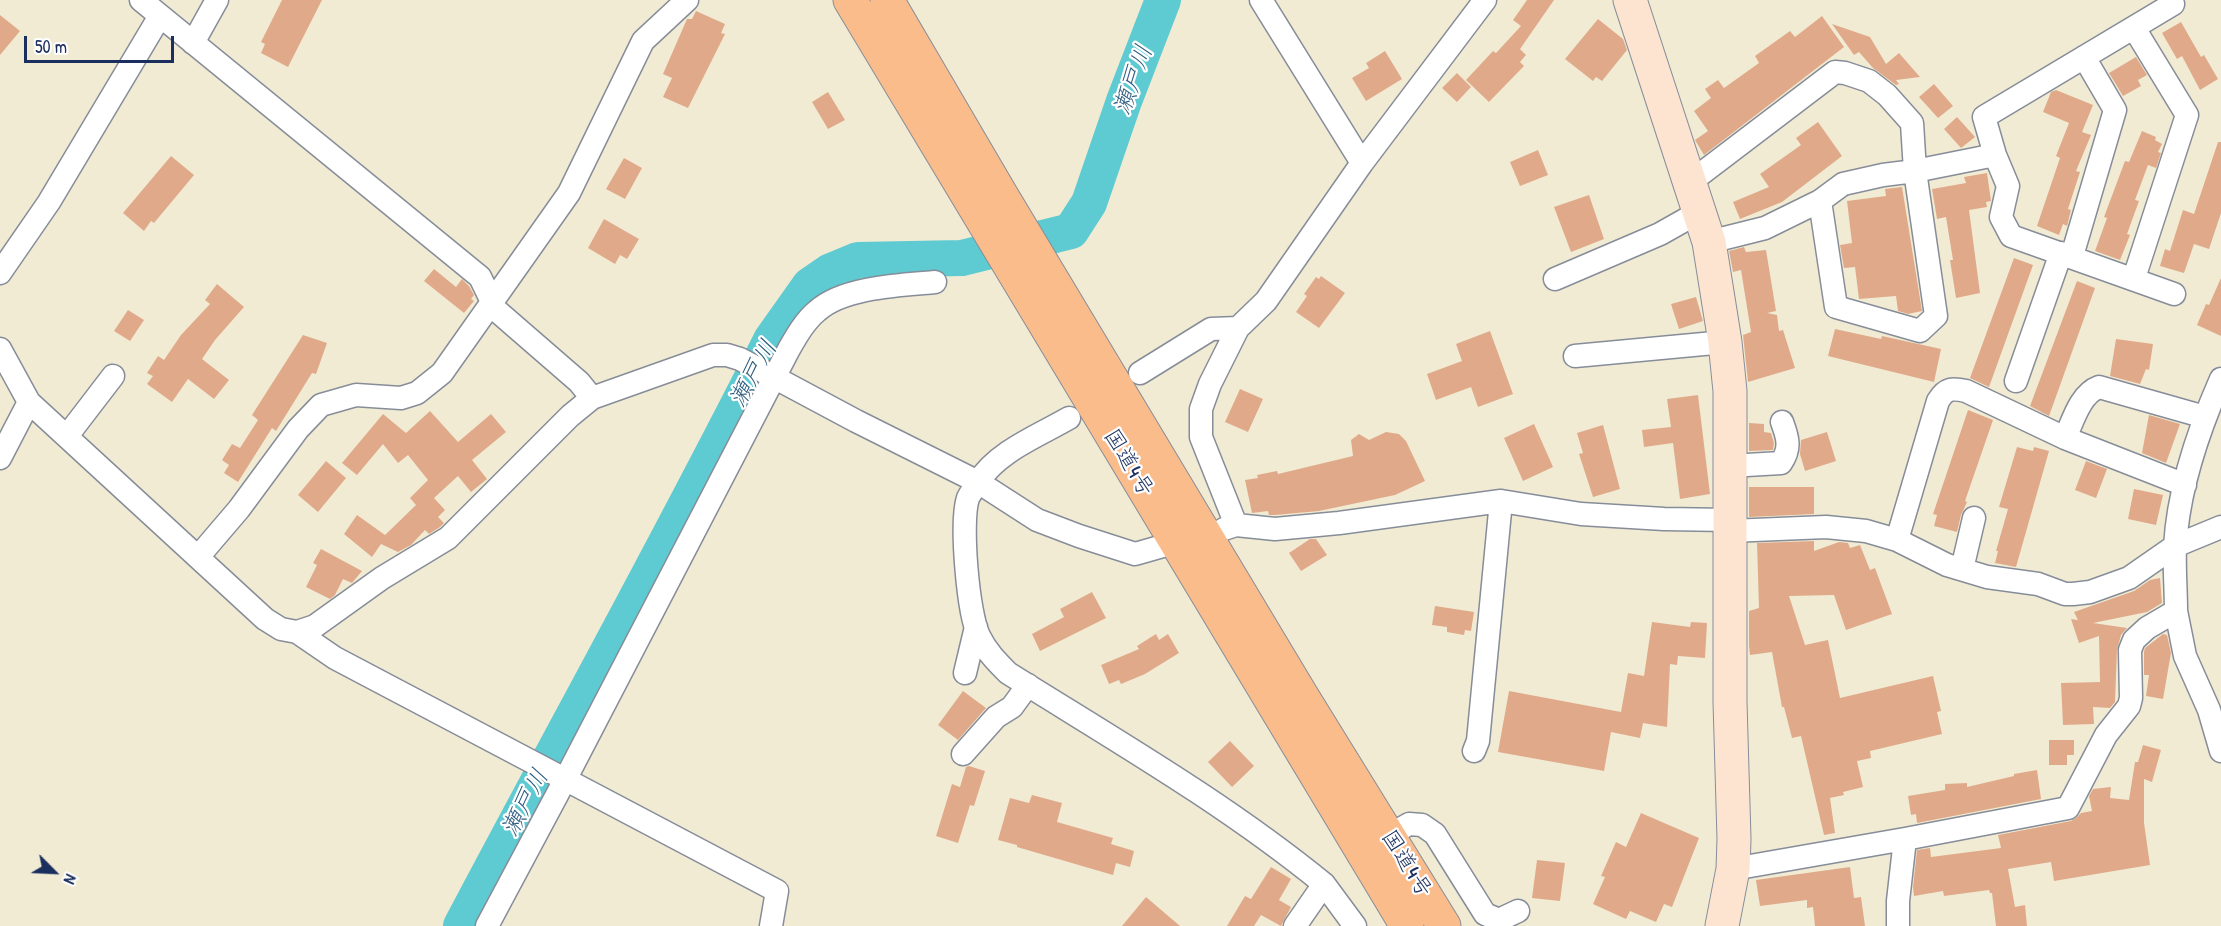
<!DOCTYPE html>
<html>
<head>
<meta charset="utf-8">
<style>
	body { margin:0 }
	#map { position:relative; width:2221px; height:926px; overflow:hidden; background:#f1ebd4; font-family:"Patrick Hand",sans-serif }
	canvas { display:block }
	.north { position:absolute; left:24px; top:842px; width:60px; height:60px; -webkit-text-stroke:4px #fff; paint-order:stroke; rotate:114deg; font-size:16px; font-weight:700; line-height:24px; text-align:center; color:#1b2f5e }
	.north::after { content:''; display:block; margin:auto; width:21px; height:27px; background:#1b2f5e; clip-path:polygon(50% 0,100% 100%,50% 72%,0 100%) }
	.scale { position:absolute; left:24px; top:36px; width:150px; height:27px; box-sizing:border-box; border:3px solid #1b2f5e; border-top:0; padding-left:8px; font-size:18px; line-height:21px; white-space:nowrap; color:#1b2f5e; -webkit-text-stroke:4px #fff; paint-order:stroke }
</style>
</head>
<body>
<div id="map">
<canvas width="2221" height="926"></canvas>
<div class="north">N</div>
<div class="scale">50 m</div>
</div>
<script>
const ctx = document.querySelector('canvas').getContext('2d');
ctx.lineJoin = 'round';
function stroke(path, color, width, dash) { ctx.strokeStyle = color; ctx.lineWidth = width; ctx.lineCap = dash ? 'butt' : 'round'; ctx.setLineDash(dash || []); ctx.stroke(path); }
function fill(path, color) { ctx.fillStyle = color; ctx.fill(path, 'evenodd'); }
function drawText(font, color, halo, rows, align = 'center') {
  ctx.font = font + ' "Patrick Hand","Klee One",sans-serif'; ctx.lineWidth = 4.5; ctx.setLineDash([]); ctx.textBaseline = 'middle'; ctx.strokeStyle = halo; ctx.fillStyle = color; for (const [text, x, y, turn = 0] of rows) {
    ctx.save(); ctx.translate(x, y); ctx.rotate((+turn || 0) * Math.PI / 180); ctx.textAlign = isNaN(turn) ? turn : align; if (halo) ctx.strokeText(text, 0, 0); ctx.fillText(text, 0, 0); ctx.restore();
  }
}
const river = new Path2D(`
	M461 926C564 731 672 537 771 340L810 285 829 272 858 260 962 258 1071 231 1089 203 1124 101 1163 0`);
const building = new Path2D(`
	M282 0H322L288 67 261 53 265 44 261 42Z
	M1527 0H1554L1520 49 1526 55 1520 62 1524 66 1489 102 1466 80 1493 51 1496 53 1521 26 1513 20Z
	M696 11 725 24 721 33 725 34 688 108 663 97 672 78 663 74 687 19H692Z
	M0 15 20 31 0 55Z
	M1822 16 1844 47 1704 155 1695 140 1708 131 1694 111 1711 98 1705 89 1718 80 1724 88 1759 63 1755 56 1790 31 1795 37Z
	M1598 19 1623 39 1627 50 1602 81 1596 77 1593 81 1565 59Z
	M2181 22 2201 57 2204 55 2218 79 2200 90 2182 56 2177 59 2162 33Z
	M1832 24 1870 37 1886 64 1899 53 1920 77 1896 80 1899 84 1896 85 1873 68 1859 52 1854 55Z
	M1385 51 1402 79 1366 101 1352 78 1369 68 1366 63Z
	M2136 57 2147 75 2138 80 2141 86 2123 96 2109 73Z
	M1457 73 1471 87 1457 102 1442 88Z
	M1934 84 1953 106 1938 118 1919 97Z
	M2056 90 2093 105 2082 132 2091 135 2076 171 2080 172 2068 209 2071 210 2067 226 2063 224 2059 235 2037 226 2060 158 2056 156 2069 123 2043 112 2051 92Z
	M828 92 845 120 828 129 812 102Z
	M1957 117 1975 137 1961 148 1944 129Z
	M1818 122 1842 156 1782 202 1740 219 1733 202 1769 187 1760 174 1801 145 1796 138Z
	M2142 131 2156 137 2155 140 2162 144 2158 152 2161 153 2156 168 2148 165 2135 200 2139 201 2127 234 2130 235 2120 260 2095 251 2107 218 2104 217 2125 161 2129 162Z
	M2218 142H2221V213L2209 249 2194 244 2184 273 2160 266 2165 249 2170 251 2183 210 2194 214Z
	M1538 150 1548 175 1520 186 1510 162Z
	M171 156 194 175 154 223 151 221 144 231 123 213Z
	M624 158 642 168 625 199 606 189Z
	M1987 173 1991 201 1986 202 1987 207 1969 210 1980 293 1956 298 1950 260H1953L1946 217 1937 219 1932 189 1966 183 1964 177Z
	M1902 187 1922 311 1908 314 1898 311 1896 296 1859 299 1855 267 1844 268 1840 245 1852 243 1847 201 1886 196 1885 189Z
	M1589 195 1604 239 1571 252 1554 207Z
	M604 219 639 239 627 259 620 255 615 264 588 248Z
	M1744 247 1746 252 1766 250 1776 311 1767 313 1777 315 1779 331 1783 330 1795 368 1748 382 1743 335 1751 332 1741 270 1733 272 1729 251Z
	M2014 258 2033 265 1989 387 1970 378Z
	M434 269 456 287 462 279 469 286 474 295 471 299 474 301 464 313 424 281Z
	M1321 276 1345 293 1319 328 1296 312 1307 296 1304 294 1316 277 1319 279Z
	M2221 278V336L2197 325 2206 304 2209 305Z
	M2077 281 2095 288 2049 416 2030 406Z
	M217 284 244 307 215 340 202 359 229 380 214 399 188 379 172 402 147 384 153 376 147 373 158 356 164 360 181 335 210 304 205 300Z
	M1696 297 1703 321 1679 329 1671 304Z
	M128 310 144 320 130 341 114 331Z
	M1835 329 1881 339 1882 336 1941 349 1934 382 1828 356Z
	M1490 331 1513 394 1478 407 1471 387 1436 400 1427 374 1462 361 1456 344Z
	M303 335 327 343 316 374 312 373 276 431 272 428 238 482 224 473 229 465 222 460 232 444 240 448 258 420 252 415Z
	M2116 339 2153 344 2149 370 2146 369 2140 384 2110 376Z
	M1240 389 1263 399 1248 432 1225 422Z
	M1698 395 1710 494 1680 499 1673 443 1644 447 1642 430 1671 427 1667 399Z
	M1968 410 1993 420 1965 501 1967 502 1961 515 1957 532 1934 526 1937 515 1933 514Z
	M430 411 458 442 491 414 506 432 472 460 487 479 471 492 458 476 434 498 445 510 438 517 444 523 440 527 429 534 425 530 411 545 398 552 381 544 372 557 344 534 357 515 385 535 416 505 410 498 428 480 408 455 398 463 383 444 357 475 342 463 383 414 406 433Z
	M2149 415 2180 424 2166 463 2142 453Z
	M1749 423 1764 424V432L1771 433 1774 443 1773 450 1749 451Z
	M1534 424 1553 467 1523 481 1504 438Z
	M1603 425 1620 489 1593 497 1579 454 1583 453 1577 433Z
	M1386 432 1399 434 1406 441 1425 481 1395 495 1319 511 1275 515H1269L1268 511 1252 513 1245 480 1258 478 1257 475 1277 471 1278 474 1353 456 1351 440 1359 434 1369 440Z
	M1827 432 1836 461 1805 471 1800 454 1801 440Z
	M2017 447 2033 451 2034 447 2049 451 2016 567 1995 563 1998 551H1996L2008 509 1999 507Z
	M326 461 346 478 318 512 298 495Z
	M2086 461 2107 469 2096 498 2075 490Z
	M1749 487H1814V514L1749 517Z
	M2134 489 2163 495 2156 525 2128 519Z
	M1310 539H1316L1327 555 1301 571 1289 553Z
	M1814 541V551L1839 542 1848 543 1850 548 1860 545 1870 570 1875 568 1892 614 1846 630 1834 595 1789 596 1805 645 1828 640 1840 698 1933 676 1941 711 1937 712 1942 734 1870 751 1871 758 1857 761 1863 787 1843 792 1844 795 1830 798 1835 833 1824 835 1801 736 1792 738 1784 707H1782L1772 652 1750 655 1749 646V611L1759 608 1757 543Z
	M321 549 362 571 352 583 343 579 335 595 330 599 306 587 317 565 313 563Z
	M2160 578 2162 603 2147 612 2093 623 2127 628 2121 635 2117 650 2115 702 2110 708 2093 707 2094 724 2063 725 2061 683 2100 682 2099 636 2079 643 2071 619 2078 620 2074 612 2134 591 2150 580Z
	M1092 592 1106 618 1040 651 1032 634 1064 617 1060 609Z
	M1435 606 1474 612 1471 631 1465 630 1464 635 1447 632V627L1432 625Z
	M1652 622 1690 627 1691 622 1707 623 1705 658 1678 656 1677 665 1670 664 1667 727 1643 723 1640 738 1611 732 1604 771 1498 752 1509 691 1621 712 1628 673 1644 676Z
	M1156 634 1159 640 1168 634 1179 653 1145 674 1121 684 1119 680 1109 684 1101 665 1139 649 1137 646Z
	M2163 634 2167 635 2171 653 2163 699 2146 696 2149 675H2144V652L2145 648Z
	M963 691 986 708 958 740 938 725Z
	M2049 740H2074V755H2067V765H2049Z
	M1230 741 1254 766 1232 787 1208 762Z
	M2143 745 2161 750 2152 782 2144 779V823L2150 865 2054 881 2051 862 2008 869 2015 907 2025 905 2027 926H1996L1992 893H1990L1989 890 1944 896 1943 891 1914 896 1913 887 1917 850 1930 848 1931 857 2001 848 1998 835 2071 821 2076 818 2081 813 2092 811 2089 796 2093 789 2111 787 2110 798 2129 800 2135 762H2138Z
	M969 766 985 771 974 806 970 805 958 843 936 836 952 784 960 787 966 767Z
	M2037 770 2041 799 1917 823 1916 814 1911 815 1908 796 1945 790V784L1967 783V787L2014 776V774Z
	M1032 795 1062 803 1057 822 1113 838 1111 844 1134 851 1130 867 1116 863 1113 875 1017 847V845L998 840 1010 798 1029 803Z
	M1641 813 1699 838 1672 907 1664 904 1656 922 1630 911 1626 919 1593 904 1605 877 1601 876 1616 842 1626 847Z
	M1537 860 1565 863 1560 901 1532 898Z
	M1271 867 1291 879 1279 900 1291 907 1281 926 1261 915 1254 926H1227L1245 896 1251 899Z
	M1850 867 1854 898 1861 897 1865 926H1815L1813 907 1807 908V900L1760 906 1756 880Z
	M1146 897 1180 926H1122Z`);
const street = new Path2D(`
	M141 0 480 277 496 310 579 382 592 398
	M1261 0 1362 163
	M2173 4 1984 117 1995 155 2008 186 2001 217 2011 236 2174 294
	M193 43 217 0
	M1689 183 1835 72 1845 73 1869 81 1887 95 1912 123 1915 171 1936 316 1920 331 1836 307 1820 201
	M1709 242 1765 228 1820 201 1843 184 1883 175 1915 171 1995 155
	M2072 256 2115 110 2084 57
	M0 273 49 202 160 16
	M2134 278 2187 115 2134 28
	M1555 279 1660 234 1699 212
	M0 349 29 402 265 619 281 629 297 632 315 626 382 578 448 538 570 416 592 398 713 355H727L740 359 856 421 978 482C998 451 1038 436 1069 418
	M1575 356 1725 342
	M1140 373 1211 329 1238 328
	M2016 381 2061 253
	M67 436 113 376
	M2065 438C2073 421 2080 394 2099 387L2205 417
	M0 458 29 402
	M1729 466 1781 463C1791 448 1788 438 1782 422
	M1236 525 1201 437V409L1210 384 1238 328 1266 301 1362 163 1485 0
	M1224 529 1236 525 1275 529 1339 523 1501 501 1581 514 1664 519 1729 520
	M1730 531 1826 527 1866 531 1897 540 1947 565 1987 577 2038 584 2065 594H2073L2090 592 2129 578 2175 546 2221 527
	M1897 540 1938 401C1946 388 1952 388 1966 391L2065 438 2185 485
	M1177 542 1135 554 1079 536 1037 520 978 482C975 487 971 492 968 498 960 522 968 614 979 636 986 651 997 662 1008 673 1115 740 1226 804 1324 884
	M198 557 239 509 298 429 321 405 356 395 401 398 417 393 442 373 569 193 643 41 687 0
	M1962 569 1974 518
	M2176 611 2185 656 2209 710 2221 751
	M297 632 335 658 777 891 771 926
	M965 673 976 627
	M1474 751 1478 741 1501 501
	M963 754 996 717 1012 707 1028 685
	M1388 836 1409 824 1422 825 1435 834 1485 914 1499 920 1518 911
	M1733 869 1905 839 2068 808 2106 735 2129 706 2131 698 2130 650 2134 640 2147 628 2176 611C2176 590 2174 568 2175 547 2178 491 2199 429 2221 379
	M487 926 566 778 789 349C797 335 805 321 817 311 843 287 901 285 935 282
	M1295 926 1324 884 1355 926
	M1898 926V901L1905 839`);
const secondary = new Path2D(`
	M1630 0 1709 242 1725 342 1730 391V702L1734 839 1733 869 1722 926`);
const highway = new Path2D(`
	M850 0 1407 926
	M887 0 1002 196 1302 696 1444 926`);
const streetNames = [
	["国道4号",1128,463,59],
	["国道4号",1406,864,58]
];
const waterNames = [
	["瀬戸川",1134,80,-70],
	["瀬戸川",754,374,-61],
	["瀬戸川",526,803,-62]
];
stroke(river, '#5dcbd1', 36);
fill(building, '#e0aa8a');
stroke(street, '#868d99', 25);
stroke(secondary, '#868d99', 35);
stroke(highway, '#868d99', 35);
stroke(street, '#fff', 22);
stroke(secondary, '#fde4d1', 33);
stroke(highway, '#fabc8b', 33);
drawText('22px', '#1b2f5e', '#fff', streetNames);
drawText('italic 24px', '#2f5e80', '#fff', waterNames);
</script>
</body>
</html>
